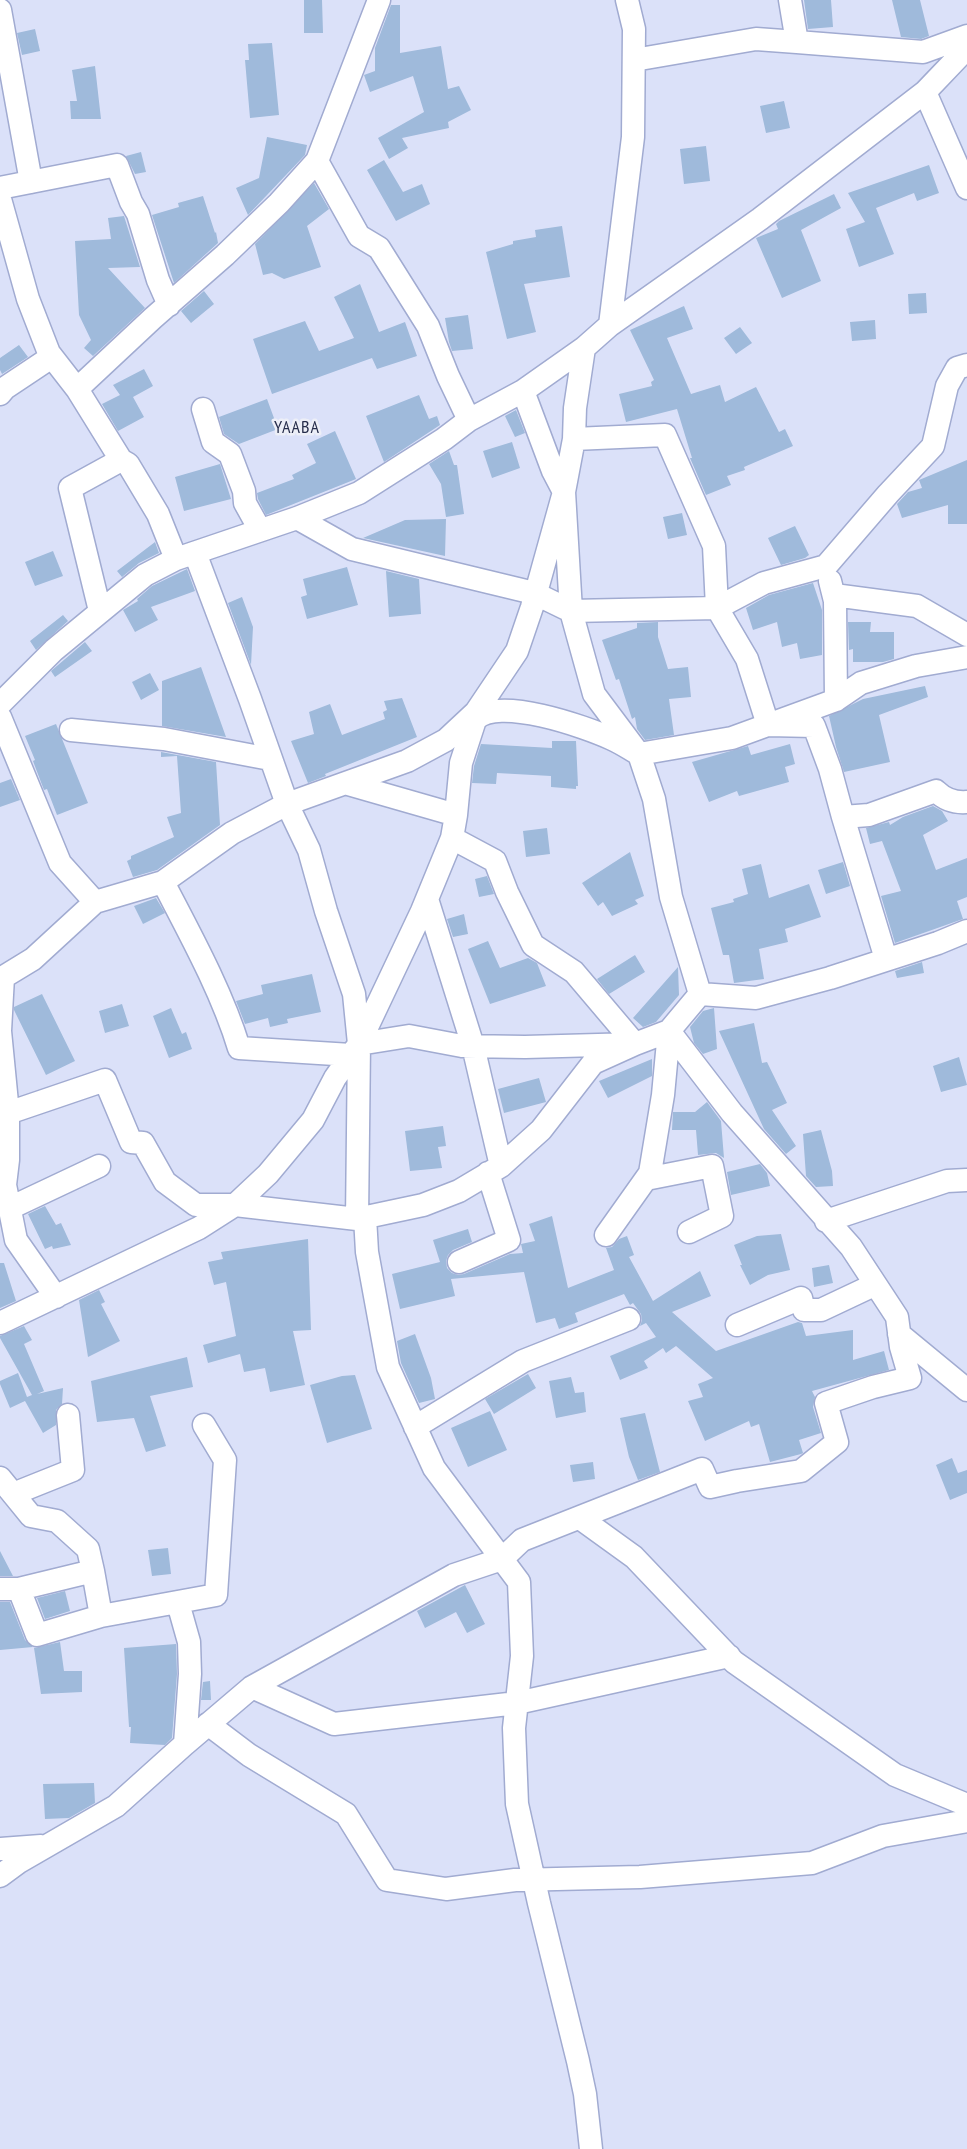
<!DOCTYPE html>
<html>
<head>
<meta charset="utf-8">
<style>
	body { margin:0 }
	canvas { display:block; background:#dbe1f9 }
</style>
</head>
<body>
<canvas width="967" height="2149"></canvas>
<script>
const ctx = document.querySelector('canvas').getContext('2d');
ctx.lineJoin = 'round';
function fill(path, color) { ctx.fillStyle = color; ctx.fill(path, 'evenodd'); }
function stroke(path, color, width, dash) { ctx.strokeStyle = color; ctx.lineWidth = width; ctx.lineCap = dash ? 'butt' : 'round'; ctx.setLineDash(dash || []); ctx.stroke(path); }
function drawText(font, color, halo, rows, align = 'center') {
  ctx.font = font + ' "PT Sans Narrow",sans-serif'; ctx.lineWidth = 5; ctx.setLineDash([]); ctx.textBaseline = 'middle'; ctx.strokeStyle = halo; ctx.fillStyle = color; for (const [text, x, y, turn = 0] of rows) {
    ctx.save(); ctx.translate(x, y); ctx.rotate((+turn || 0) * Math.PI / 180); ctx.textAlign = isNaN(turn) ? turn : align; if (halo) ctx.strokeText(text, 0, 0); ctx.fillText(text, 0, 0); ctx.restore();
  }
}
const building = new Path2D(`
	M304 0H322L323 33H304Z
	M804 0H831L833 27 808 29Z
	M892 0H920L929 36 921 39 901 37Z
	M391 5H400V53L441 46 448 89 459 86 471 110 448 122 449 128 402 138 408 148 389 159 378 138 424 112 413 76 370 92 364 75 375 71V48Z
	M35 29 40 51 22 55 17 33Z
	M272 43 279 115 250 118 245 60H249L248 44Z
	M95 66 101 119H71L70 101H77L72 70Z
	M784 101 790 128 766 133 760 106Z
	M267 137 307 145 305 155 248 215 236 188 259 178Z
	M706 146 710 181 684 184 680 149Z
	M141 152 146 172 135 174 126 156Z
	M384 160 403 192 422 184 430 204 396 221 367 170Z
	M929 165 939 193 917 201 914 193 876 208 894 254 859 267 846 229 865 222 848 193Z
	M314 183 329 209 307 226 321 267 284 279 272 273 263 275 255 244Z
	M834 194 841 208 801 230 821 281 782 298 756 238 778 229 776 224 779 221Z
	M203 196 215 233 216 232 218 243 174 283 152 215 179 207 178 203Z
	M124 216 140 267 108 268 145 308 93 356 84 348 91 340 79 315 75 241 111 239 108 218Z
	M562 226 570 277 524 284 536 332 507 339 486 252 513 244V241L536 237 535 230Z
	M360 284 379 332 405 322 417 356 377 369 372 358 272 394 253 339 305 321 319 351 354 338 334 297Z
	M204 291 214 304 191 323 181 311Z
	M926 293 927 313 909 314 908 294Z
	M684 306 693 329 667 338 691 394 720 385 725 402 756 387 779 432 785 429 793 446 744 467 745 470 727 476 731 485 706 495 690 458H692L677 409 626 422 619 394 652 386 651 382 654 380 630 330Z
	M468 315 473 349 452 351 449 342 445 318Z
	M875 320 876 339 852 341 850 322Z
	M740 327 752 343 736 354 724 338Z
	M19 345 28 357 2 374 0 370V358Z
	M144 369 153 386 133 397 144 417 118 431 102 404 120 395 113 385Z
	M419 395 429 419 437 416 440 425 384 462 366 416Z
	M267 399 278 429 239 444 224 434 219 417Z
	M516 410 525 433 515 437 505 416Z
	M335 431 356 479 266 515 258 499 257 493 294 479 292 475 316 463 307 444Z
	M512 442 520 468 492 478 483 451Z
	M449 451 454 465H457L464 514 446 517 441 484 429 464Z
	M967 460V524H948V505L902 518 897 504 908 492 922 488 919 480Z
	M220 464 231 499 184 511 175 477Z
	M682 513 687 535 668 539 663 517Z
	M446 519 445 556 363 538 405 520Z
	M795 526 809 555 805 558 781 565 768 538Z
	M155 542 159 553 139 563 122 577 117 571Z
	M53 551 63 576 35 586 25 562Z
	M347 567 358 605 307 619 301 597 307 595 303 579Z
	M187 569 195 591 151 607 158 620 135 632 123 610 138 601 137 599 152 586Z
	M386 571 419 579 421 614 389 617Z
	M813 583 822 610V655L800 659 797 643 782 647 777 622 753 630 746 608 769 595Z
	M242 597 253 627 251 665 228 603Z
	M63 615 68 621 36 650 30 641Z
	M658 622V637L668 669 688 667 691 697 669 699 674 735 645 740 637 729 635 717 632 719 619 679 616 680 602 640 637 628V623Z
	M848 622H871L870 632H894V659L883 662H853V649L849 650Z
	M85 642 92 651 55 677 51 671Z
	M201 667 226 737 162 726V681Z
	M150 673 159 690 141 700 132 682Z
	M925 686 928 697 879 715 890 762 844 772 836 747 829 716 863 699Z
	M402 698 417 737 325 774 326 776 308 783 291 741 314 734 309 712 330 704 342 735 385 719 383 712 387 710 384 701Z
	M56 724 88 803 57 815 47 789 44 790 36 769 33 761 35 760 25 736Z
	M552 741H576L578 786H576V789L551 787V776L497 773 496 784 472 783 474 766 481 744 552 748Z
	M790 744 795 764 785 767 789 782 739 796 737 791 709 802 692 762 748 746 751 755Z
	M161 752 216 762 220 825 157 870 133 877 127 861 131 859V856L174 837 167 817 181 813 177 756 161 757Z
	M11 779 20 800 0 807V783Z
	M933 806 942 811 948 821 923 835 936 870 967 858V897L957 901 963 919 895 943 881 896 901 891 882 841 870 844 866 828 889 822 890 825 903 817Z
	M547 828 550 854 526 857 523 831Z
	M630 852 644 896 635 900 638 904 612 916 603 902 598 906 582 883Z
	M843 862 850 886 826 894 818 870Z
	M761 864 769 898 809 884 821 917 785 929 788 942 759 949 764 979 734 983 729 955H723L711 908 734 902 733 899 748 894 742 869Z
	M487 876 494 894 479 897 475 879Z
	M156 898 165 913 143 924 134 906Z
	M464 914 468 934 453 937 447 919Z
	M488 941 500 968 528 958 537 963 546 986 490 1004 468 949Z
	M635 955 645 972 609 994 597 979Z
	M922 962 924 973 897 978 895 971Z
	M678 967 679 995 656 1022 643 1027 633 1018Z
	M312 974 321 1012 287 1019 288 1023 270 1027 268 1018 245 1024 236 1001 263 994 261 985Z
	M42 994 75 1061 46 1075 14 1010V1007Z
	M122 1004 129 1026 105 1033 99 1011Z
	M171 1008 182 1034 186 1032 192 1049 169 1058 153 1016Z
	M714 1008 717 1049 703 1054 694 1043 690 1027 703 1011Z
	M754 1023 762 1063 767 1062 787 1103 772 1110 796 1146 786 1154 764 1129 719 1031Z
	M959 1057 967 1085 941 1092 933 1066Z
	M652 1059V1076L608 1098 599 1081Z
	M539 1078 546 1102 504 1113 498 1089Z
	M707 1102 721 1121 724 1158 716 1153 698 1155 696 1130H672L673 1112H695Z
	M443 1126 446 1146 438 1147 442 1168 410 1171 405 1131Z
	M821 1130 832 1171 833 1186 816 1187 806 1176 803 1134Z
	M760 1164 767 1173 770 1186 731 1195 727 1172Z
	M45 1206 56 1225 61 1223 71 1245 53 1249 52 1246 45 1249 28 1214Z
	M552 1216 568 1288 614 1270 606 1248 612 1247 619 1239 627 1236 634 1255 629 1257 653 1301 700 1271 711 1296 672 1312 716 1351 798 1322 802 1323 806 1336 853 1330V1360L884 1351 889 1370 812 1391 815 1397 813 1407 821 1433 799 1440 803 1453 801 1454 770 1462 759 1424 751 1427 749 1421 705 1441 688 1401 703 1397 698 1384 713 1378 676 1346 666 1353 663 1348 644 1361 648 1368 620 1380 610 1356 656 1337 646 1323 640 1326 642 1320 641 1314 633 1303 630 1305 624 1294 575 1313 578 1322 559 1329 555 1318 536 1323 524 1272 451 1279 455 1296 400 1309 392 1274 440 1262 433 1240 468 1229 472 1242 453 1250 448 1255 446 1261 447 1268 452 1273 458 1275 464 1274 510 1254 523 1253 521 1244 535 1241 529 1224Z
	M781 1234 790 1270 768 1275 750 1285 740 1265H742L734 1245 757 1236Z
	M308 1239 311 1330 293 1331 305 1385 270 1392 265 1368 244 1372 240 1354 208 1363 203 1345 236 1336 226 1282 214 1285 208 1262 223 1259 221 1252Z
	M0 1263H4L16 1301 0 1308Z
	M829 1265 833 1283 814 1287 812 1268Z
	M99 1290 105 1302 101 1304 120 1341 88 1357 79 1300Z
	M24 1326 32 1340 24 1344 44 1391 37 1394 63 1388 62 1404 56 1410V1425L43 1433 25 1401 10 1408 0 1384V1381L18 1373 27 1397 32 1395 0 1338V1336Z
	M415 1334 431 1378 435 1399 419 1403 401 1363 397 1341Z
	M187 1357 193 1387 150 1396 166 1446 146 1452 134 1418 97 1422 91 1381Z
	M528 1374 536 1388 494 1414 485 1399Z
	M355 1375 372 1429 327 1443 310 1385 342 1376Z
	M571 1377 575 1393 584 1392 586 1412 556 1418 549 1381Z
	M490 1411 507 1450 468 1467 451 1428Z
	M645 1413 660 1472 638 1480 629 1457 620 1418Z
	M952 1458 958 1473 967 1470V1493L950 1500 936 1465Z
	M593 1462 595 1479 573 1482 570 1465Z
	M168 1548 171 1574 152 1576 148 1550Z
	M0 1551 13 1576H0Z
	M465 1585 485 1624 467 1633 456 1612 425 1628 417 1611Z
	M65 1591 70 1611 45 1619 37 1598Z
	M0 1602H10L25 1640 33 1647 0 1650Z
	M60 1642 64 1671H82V1692L41 1694 34 1648Z
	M176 1644 177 1674 172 1738 165 1745 130 1743 131 1727H129L124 1648Z
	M210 1681 211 1700H201L203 1682Z
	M94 1783 95 1803 69 1818 45 1819 43 1784Z`);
const minor = new Path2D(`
	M790 0 797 42 923 52 967 36
	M0 10 31 182
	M634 60 756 39 797 42
	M925 92 967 188
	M317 161 359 236 379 248 428 326 448 376 469 420
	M0 188 117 165 131 202 138 214 158 280 169 305
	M0 199 28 299 49 353 77 389 121 460 128 464 158 514 176 559
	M610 325 633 137 634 29 627 0
	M77 389 153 318 225 255 279 203 317 161 379 0
	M0 394 5 388 47 360 49 353
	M203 409 213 442 230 454 244 491 245 503 260 530
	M574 439 665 435 714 546 717 608 747 659 768 725 814 726 830 769 843 817 869 815 936 791C945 800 955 803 967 802
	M297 518 352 549 534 593 571 611 717 608 764 583 826 566 888 494 933 446 947 386 957 368 967 365
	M195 553 250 699 287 804 309 850 326 911 354 994 359 1044 357 1219
	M830 581 835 601 836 700
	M834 595 917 606 967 635
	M100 611 70 488 121 460
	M0 704 54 650 145 575 176 559 297 518 359 493 444 439 469 420 523 391 584 348 610 325 760 219 925 92 967 48
	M0 717 60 863 95 902
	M475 720C496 695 586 727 612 739 621 743 630 749 639 754L732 738 836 700 861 683 916 666 967 657
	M71 730 164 739 270 759
	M348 784 456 815
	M843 817 886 959
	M163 882C190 934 222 992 239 1048L351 1055
	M427 899 473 1046 501 1166
	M3 977 0 1031 8 1113V1160L5 1185 16 1240 56 1297
	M0 979 33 959 95 902 163 882 232 833 287 804 407 761 446 740 476 712 517 651 532 607 564 492 553 471 523 391
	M700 994 756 998 830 978 938 943 967 931
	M359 1044 409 1036 462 1046 525 1047 635 1044 669 1031 700 994 671 897 654 799 639 754 594 694 571 611 564 492 574 439 575 408 584 348
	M8 1113 105 1080 131 1142 143 1143 165 1182 196 1205H235L357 1219 423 1205 459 1191 501 1166 541 1130 593 1063 635 1044 574 972 533 945 507 892 495 861 452 838
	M646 1179 712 1166 722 1216 689 1232
	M10 1208 99 1166
	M365 1217 367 1252 388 1367 434 1468 519 1582 522 1656 514 1728 517 1804 539 1903 578 2061 585 2094 591 2149
	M826 1221 947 1181 967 1180
	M606 1235 650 1173 663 1095 669 1031
	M459 1262 509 1240 488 1173
	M0 1323 199 1228 235 1205 268 1174 313 1120 335 1078 359 1044 422 911 452 838 456 815 461 763 475 720 476 712
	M737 1325 801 1298 804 1310H821L874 1285
	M899 1334 967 1390
	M415 1427 523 1361 629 1319
	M0 1478 31 1516 57 1521 88 1549 93 1571 19 1589
	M13 1494 73 1470 68 1415
	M580 1518 634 1557 734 1662 895 1775 967 1805
	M93 1571 101 1616
	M0 1589H19L37 1635 101 1616 216 1595 225 1460 204 1425
	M252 1687 334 1724 517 1703 729 1656
	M208 1724 249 1755 346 1814 387 1880 446 1889 515 1880 640 1877 812 1863 883 1836 967 1821
	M185 1744 252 1687 454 1575 502 1559 522 1540 702 1469 710 1487 737 1481 801 1471 837 1442 826 1403 873 1387 910 1378 901 1347 897 1317 851 1247 732 1113 669 1031
	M0 1849 41 1846
	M0 1876 19 1862 116 1806 185 1744 190 1674 189 1642 178 1603`);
const quarterNames = [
	["YAABA",297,428]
];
fill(building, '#9fbadb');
stroke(minor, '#a1abd1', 25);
stroke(minor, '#fff', 22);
ctx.letterSpacing = '1px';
drawText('18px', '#262d4b', '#edeff7', quarterNames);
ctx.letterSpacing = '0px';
</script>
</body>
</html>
